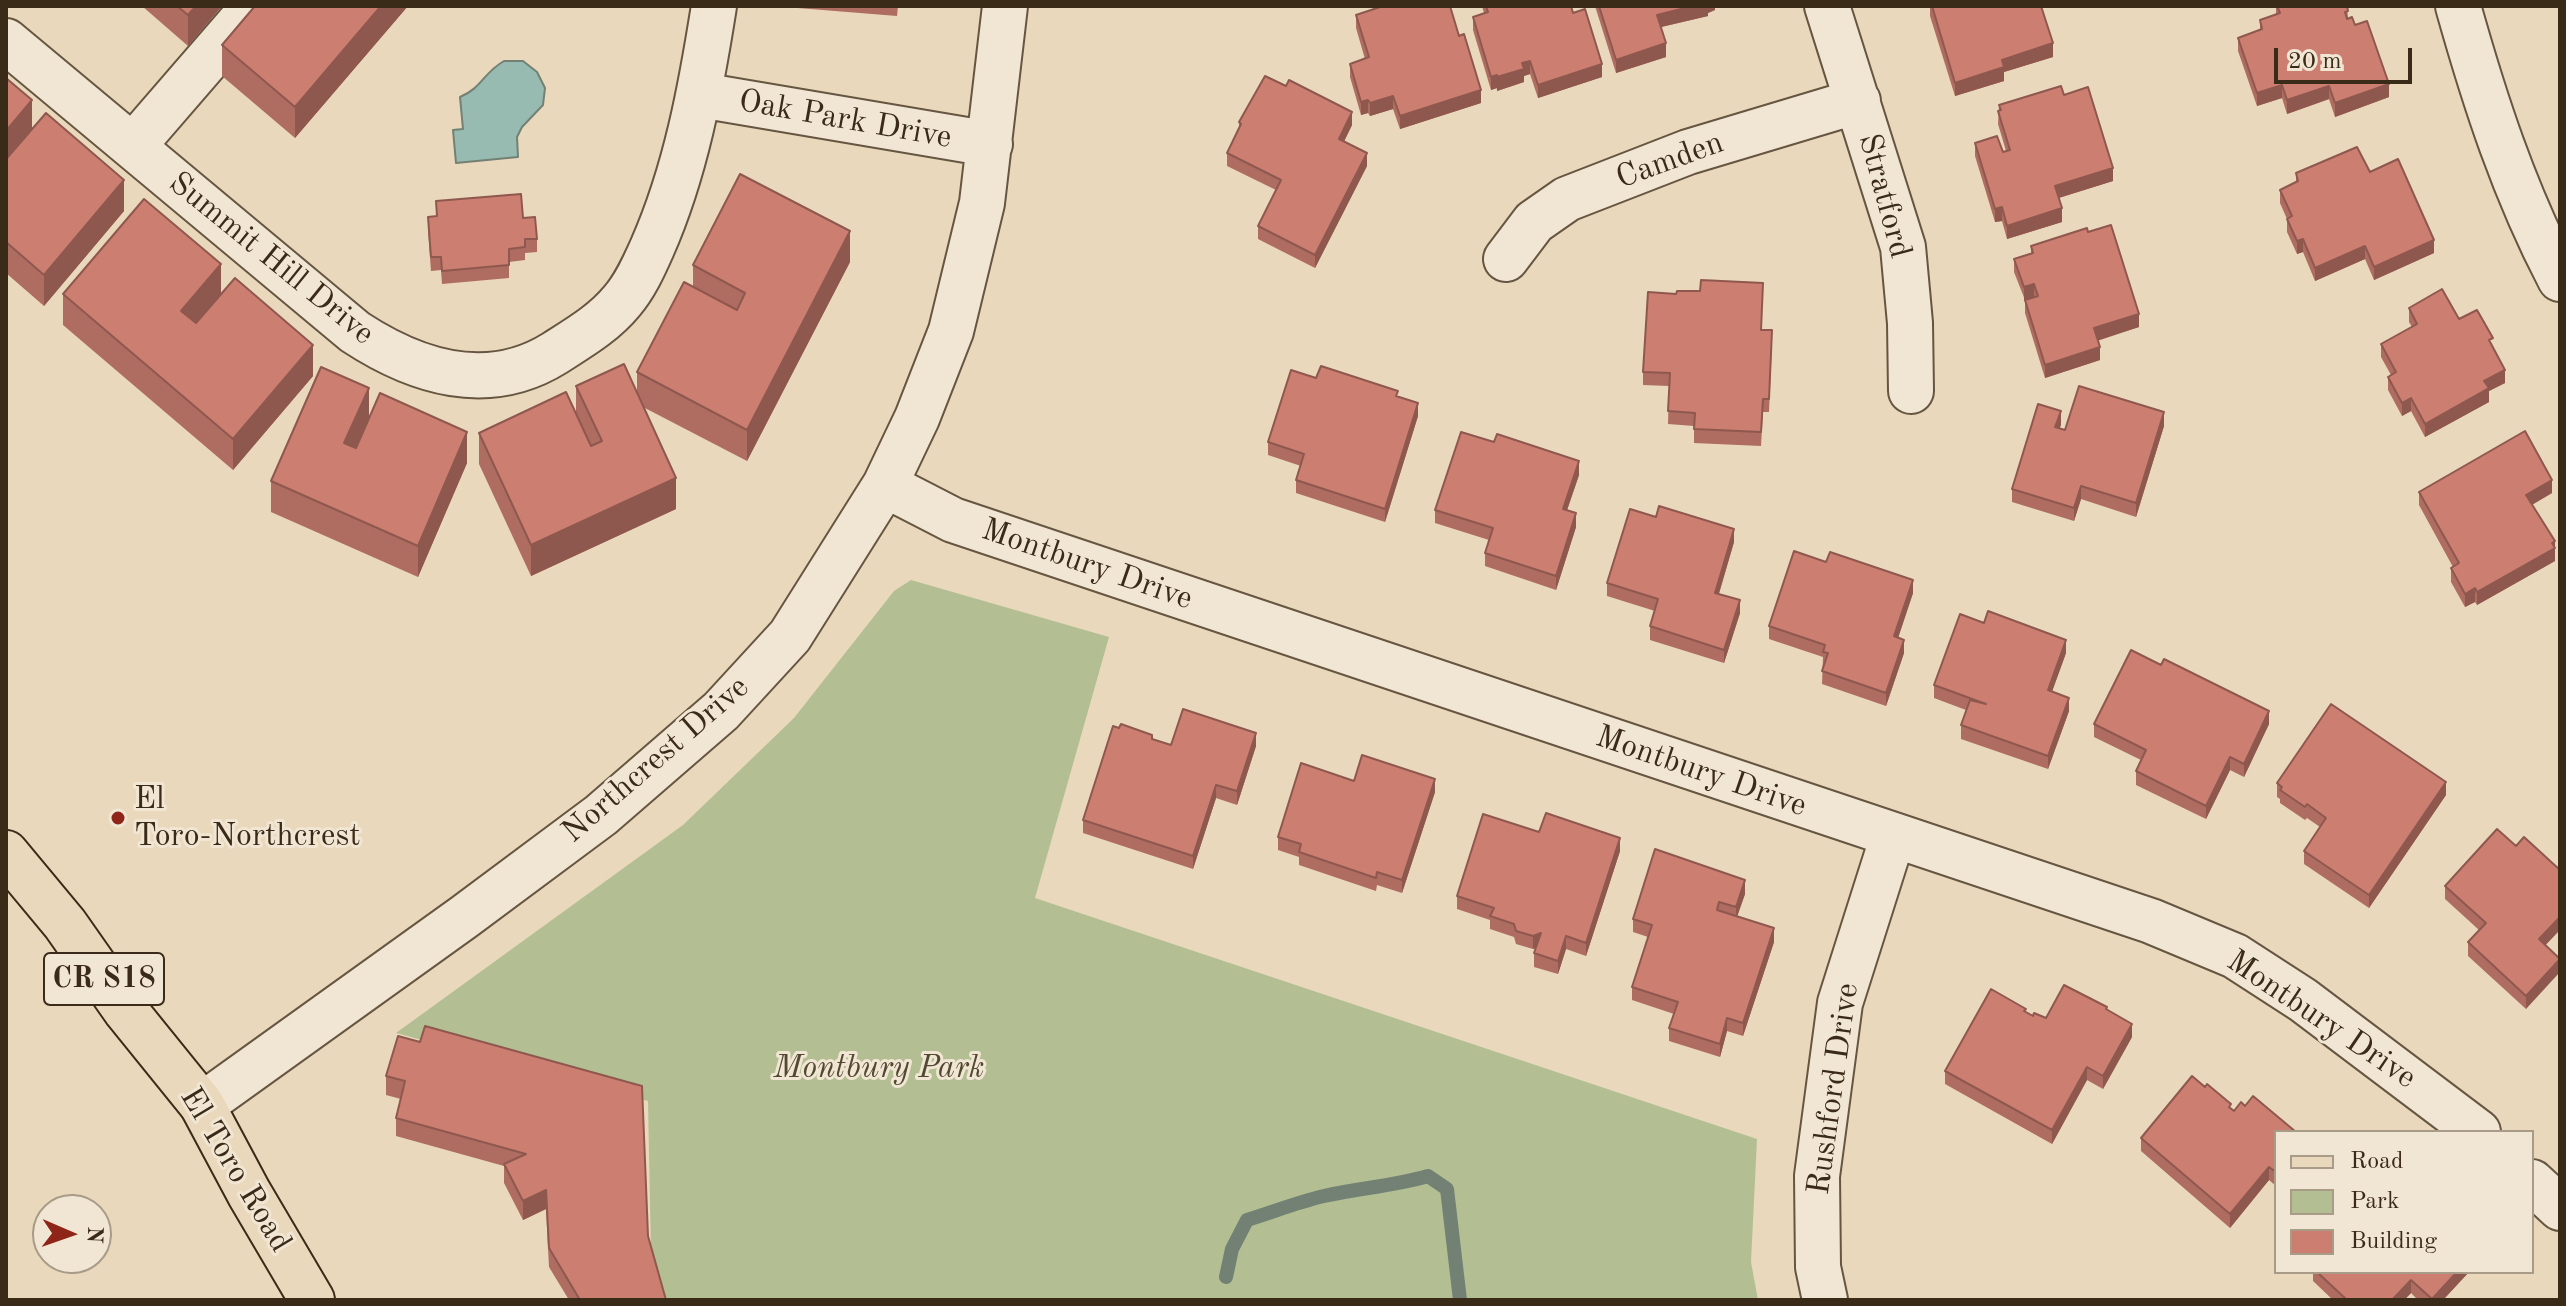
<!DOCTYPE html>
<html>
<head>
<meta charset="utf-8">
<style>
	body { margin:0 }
	#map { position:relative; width:2566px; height:1306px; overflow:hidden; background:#e9d8bc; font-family:"Old Standard TT",serif }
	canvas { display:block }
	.frame { position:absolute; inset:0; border:8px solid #3a2b18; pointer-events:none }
	.legend { position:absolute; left:2274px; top:1130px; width:260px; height:144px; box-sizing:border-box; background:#f1e6d3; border:2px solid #a89b88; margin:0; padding:10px 14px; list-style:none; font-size:24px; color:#3a2b18 }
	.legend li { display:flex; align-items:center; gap:16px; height:40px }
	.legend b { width:40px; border:2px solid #a89b88 }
	.north { position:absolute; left:32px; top:1194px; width:80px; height:80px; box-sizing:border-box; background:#f1e6d3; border:2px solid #a89b88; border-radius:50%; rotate:92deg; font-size:22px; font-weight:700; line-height:32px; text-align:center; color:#3a2b18 }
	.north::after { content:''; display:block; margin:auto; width:28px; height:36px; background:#8f2418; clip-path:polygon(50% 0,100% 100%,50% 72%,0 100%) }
	.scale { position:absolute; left:2274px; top:48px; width:138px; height:36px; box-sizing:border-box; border:4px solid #3a2b18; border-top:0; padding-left:10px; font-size:24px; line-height:28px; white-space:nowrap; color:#3a2b18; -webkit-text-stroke:6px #f1e6d3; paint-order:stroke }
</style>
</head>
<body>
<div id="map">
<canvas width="2566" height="1306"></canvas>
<div class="frame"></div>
<ul class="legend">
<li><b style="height:10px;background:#e9d8bc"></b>Road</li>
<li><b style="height:22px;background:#b3bf93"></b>Park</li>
<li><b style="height:22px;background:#cc7e71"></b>Building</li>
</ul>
<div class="north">N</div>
<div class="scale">20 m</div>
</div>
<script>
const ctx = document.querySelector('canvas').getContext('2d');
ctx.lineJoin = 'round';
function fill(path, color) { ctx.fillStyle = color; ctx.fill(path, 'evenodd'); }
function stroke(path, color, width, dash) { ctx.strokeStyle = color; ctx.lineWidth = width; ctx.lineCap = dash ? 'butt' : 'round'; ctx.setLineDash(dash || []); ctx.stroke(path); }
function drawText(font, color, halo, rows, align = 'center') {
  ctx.font = font + ' "Old Standard TT",serif'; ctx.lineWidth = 6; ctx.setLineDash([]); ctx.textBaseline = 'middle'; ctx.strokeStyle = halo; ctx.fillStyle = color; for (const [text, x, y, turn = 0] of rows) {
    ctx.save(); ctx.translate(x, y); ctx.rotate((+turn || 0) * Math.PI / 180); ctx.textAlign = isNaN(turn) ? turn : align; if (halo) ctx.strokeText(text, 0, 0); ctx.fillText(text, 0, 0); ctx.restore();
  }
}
const green = new Path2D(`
	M911 580 1109 637 1035 898 1757 1139 1751 1262 1758 1300H665L651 1253 648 1101 396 1033 683 825 794 718 894 591Z`);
const water = new Path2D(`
	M504 61H523L537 72 545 88 543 105 522 127 517 137 518 157 456 163 453 130 463 129 460 97C482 88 483 73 504 61Z`);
const stream = new Path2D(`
	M1226 1277 1232 1249 1247 1220C1273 1212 1298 1202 1324 1196 1359 1188 1394 1186 1428 1176L1447 1189 1460 1300`);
const street = new Path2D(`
	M1827 6 1903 247 1910 323 1911 391
	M2458 6C2485 102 2514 191 2560 279
	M6 41 355 332C416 372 488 395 555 353 580 337 604 323 622 301 635 286 644 266 652 248 686 171 701 88 714 6
	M700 95 990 144
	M133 146 254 6
	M1506 259 1534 222 1567 199 1688 152 1858 101
	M885 485 953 520 2151 921 2235 956 2303 1000 2478 1132
	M202 1105 464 917 601 815 721 711 790 636 885 485 917 418 951 331 982 203 1005 6
	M2532 1182 2560 1208
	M1825 1300 1818 1267 1817 1176 1840 1003 1893 836`);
const primary = new Path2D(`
	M6 853 65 924 126 1011 202 1105 249 1193 312 1300`);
const wall = new Path2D(`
	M142 6H222L188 46Z
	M408 6 295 138 222 76V45Z
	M773 6H898L897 16Z
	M1482 6H1571L1602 77 1538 98 1530 74 1524 76V82L1497 91V88L1491 90 1473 30V17L1484 13Z
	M1595 6H1715V10L1708 13V16L1661 27 1666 57 1616 73Z
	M1930 6H2041L2053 57 2004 72V81L1955 96 1930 16Z
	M2276 6H2347L2348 19 2355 25 2389 97 2335 117 2329 99 2287 114 2282 98 2257 106 2238 51V38L2260 30V20L2276 15Z
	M1356 15 1481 103 1400 129 1393 109 1370 116 1368 113 1361 115 1350 77V64L1365 59 1356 28Z
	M6 78 32 129 124 211 44 306 6 273Z
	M2064 95 2113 181 2059 198 2062 222 2007 239 2002 221 1995 222 1975 156V143L2003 152 2006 151 1998 124 1999 105Z
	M1239 122 1352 125 1344 141 1367 166 1315 268 1258 239V226L1276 190 1227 166V153L1239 128Z
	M2370 172 2434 253 2374 280 2365 259 2315 281 2303 252 2297 254 2287 232V219L2280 203V190L2296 182V173Z
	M436 201 523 218 537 239V252L525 253V260L509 262V278L442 284 441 270 431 271 428 230V217L436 216Z
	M2088 232 2139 327 2097 340 2100 360 2045 378 2025 313V300L2014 272V259L2031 254V246Z
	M850 262 747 461 643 407 676 509 531 576 479 464V433L576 414V386L637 392V372L693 287V265Z
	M63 294H221L313 376 233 470 63 325Z
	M2409 308 2459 319 2493 348 2505 383 2489 391V402L2425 437 2411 411 2402 416 2388 390V377L2391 375 2381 357V344L2412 327 2409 322Z
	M1762 330 1772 343 1769 412H1763L1761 446 1694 443V426L1668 424 1669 386 1643 385V372Z
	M1316 378 1398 396 1418 416 1385 522 1296 493V480L1301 466 1268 455V442Z
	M2061 425 2059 428 2065 430 2164 426 2136 517 2081 499 2074 521 2012 502V489Z
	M467 463 418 577 271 512V481Z
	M1579 475 1567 510 1576 527 1556 590 1485 566V553L1489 540 1435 523V510Z
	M2419 492 2552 493 2532 505 2555 541V561L2477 605 2475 602 2465 607 2451 582V568L2453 567 2419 505Z
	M1734 542 1719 594 1740 613 1724 663 1650 640V626L1655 611 1607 596V583Z
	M1913 593 1898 638 1904 653 1886 706 1822 684 1823 657 1769 639V626Z
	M2066 653 2052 691 2069 711 2048 769 1961 739V725L1966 710 1934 698V685Z
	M2094 724H2269L2244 777 2230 770 2206 819 2136 785V771L2141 760 2094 737Z
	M1152 739 1171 745 1256 746 1237 805 1216 798 1193 869 1083 833V820Z
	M1354 781 1435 792 1402 893 1377 885 1376 891 1299 865V857L1278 850V837Z
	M2277 783 2446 795 2369 908 2304 864V851L2320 827 2307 818 2305 820 2280 803V799L2277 797Z
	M1539 832 1620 851 1586 956 1566 949 1558 974 1534 967V953L1536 948 1533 949 1516 944 1514 937 1490 929V920L1457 909V896Z
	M2445 886 2546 945 2526 1009 2468 956V942L2479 930 2445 899Z
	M1745 894 1737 916 1774 942 1743 1036 1727 1031 1720 1057 1669 1041V1028L1674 1014 1632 1000V987L1648 937 1633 932V919Z
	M2107 1010 2132 1037 2103 1089 2087 1080 2052 1144 1945 1084V1071L2033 1016 2046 1018Z
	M398 1036 648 1236 666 1300H569L549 1267 546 1209 523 1220 504 1183V1166L396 1136V1118L401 1099 386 1095V1076Z
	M2245 1106 2276 1132V1186L2269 1180 2230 1228 2141 1151V1138L2231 1108 2234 1111Z
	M2313 1272H2469L2443 1300H2418L2411 1293 2404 1300H2333L2313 1281Z`);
const shadedWall = new Path2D(`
	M196 6H222L188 46V15Z
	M381 6H408L295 138V107Z
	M1693 6H1715V10L1708 13V16L1657 28V15Z
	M1666 43V57L1616 73V60Z
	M2053 43V57L2004 72V81L1955 96V83L2002 60Z
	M1530 61V74L1524 76V82L1497 91V77L1522 63Z
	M1602 64V77L1538 98V85Z
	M1497 75V88L1491 90V77Z
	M2389 84V97L2335 117V103Z
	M2282 85V98L2257 106V93Z
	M2329 86V99L2287 114V100Z
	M1481 90V103L1400 129V116Z
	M1393 96V109L1370 116V103Z
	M32 100V131L6 162V131Z
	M1368 100V113L1361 115V102Z
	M1352 112V125L1339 152V139Z
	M1367 153V166L1315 268V255Z
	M2113 168V181L2055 199V186Z
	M124 180V211L44 306V275Z
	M2002 207V221L1995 222V209Z
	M2062 208V222L2007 239V226Z
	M850 231V262L747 461V430Z
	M2303 239V252L2297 254V241Z
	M2434 240V253L2374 280V267Z
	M2365 246V259L2315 281V268Z
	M221 264V295L181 342V311Z
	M2034 284V298L2024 301V287Z
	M2139 314V327L2094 342V328Z
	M313 345V376L233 470V439Z
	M2100 347V360L2045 378V365Z
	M2505 370V383L2489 391V402L2425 437V424L2484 381Z
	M369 388V419L344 475V443Z
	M2411 398V411L2402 416V403Z
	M1418 403V416L1385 522V509Z
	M2061 411V425L2055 440V427Z
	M2164 412V426L2136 517V503Z
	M467 432V463L418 577V546Z
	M1579 461V475L1563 522V509Z
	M676 478V509L531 576V545Z
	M2552 480V493L2526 508V495Z
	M2081 486V499L2074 521V508Z
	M1576 513V527L1556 590V576Z
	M1734 529V542L1715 606V593Z
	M2555 541V561L2477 605V592Z
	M1913 580V593L1894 650V636Z
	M2475 588V602L2465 607V594Z
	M1740 600V613L1724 663V650Z
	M1904 640V653L1886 706V693Z
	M2066 640V653L2048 703V690Z
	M2069 698V711L2048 769V756Z
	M2269 711V724L2244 777V764Z
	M1256 733V746L1237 805V791Z
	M2230 757V770L2206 819V806Z
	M1435 779V792L1402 893V880Z
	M2446 782V795L2369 908V895Z
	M1216 785V798L1193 869V856Z
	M1620 838V851L1586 956V943Z
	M1745 880V894L1736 920V907Z
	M2560 917V930L2539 952V939Z
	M1774 928V942L1743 1036V1023Z
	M1541 933V946L1533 949V936Z
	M1566 936V949L1558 974V961Z
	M2560 959V972L2526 1009V996Z
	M1727 1018V1031L1720 1057V1044Z
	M2132 1024V1037L2103 1089V1076Z
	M2087 1067V1080L2052 1144V1130Z
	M2269 1167V1180L2230 1228V1214Z
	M546 1190V1209L523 1220V1201Z
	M2457 1272H2469L2443 1300H2432Z
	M2411 1280V1293L2404 1300H2392Z`);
const building = new Path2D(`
	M177 6H196L188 15Z
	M255 6H381L295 107 222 45Z
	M1383 6H1450L1459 36 1464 34 1481 90 1400 116 1393 96 1370 103 1368 100 1361 102 1350 64 1369 57 1356 15Z
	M1486 6H1571L1573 13 1585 9 1602 64 1538 85 1530 61 1522 63 1524 69 1497 77V75L1491 77 1473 17 1488 12Z
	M1599 6H1693L1657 15 1666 43 1616 60Z
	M1932 6H2041L2053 43 2002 60 2004 67 1955 83Z
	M2277 6H2347L2348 11 2345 12 2347 19 2352 17 2355 25 2367 21 2389 84 2335 103 2329 86 2287 100 2282 85 2257 93 2238 38 2262 29 2260 20 2280 13Z
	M1265 76 1286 86 1289 80 1352 112 1339 139 1367 153 1315 255 1258 226 1281 180 1227 153 1241 124 1239 122Z
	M6 78 32 100 6 131Z
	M2061 86 2064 95 2088 87 2113 168 2055 186 2062 208 2007 226 2002 207 1995 209 1975 143 1997 136 2003 152 2010 150 1998 111 2001 110 1999 105Z
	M46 113 124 180 44 275 6 242V158H7Z
	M2357 147 2370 172 2398 159 2434 240 2374 267 2365 246 2315 268 2303 239 2297 241 2287 219 2292 216 2280 190 2298 181 2296 173Z
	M740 174 850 231 747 430 637 372 684 282 737 310 745 293 693 265Z
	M521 194 523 218 535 217 537 239H525V247L509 249V265L442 271 441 257H431L428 217 437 216 436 201Z
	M144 199 221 264 181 311 196 323 235 278 313 345 233 439 63 294Z
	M2111 225 2139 314 2094 328 2100 347 2045 365 2025 300 2038 296 2034 284 2024 287 2014 259 2033 253 2031 246 2087 228 2088 232Z
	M1701 280 1763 283 1761 330H1772L1769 399H1763L1761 432 1694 429 1695 413 1668 411 1670 373 1643 372 1648 292 1676 294 1677 291H1700Z
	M2442 289 2459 319 2477 310 2493 338 2489 340 2505 370 2484 381 2489 388 2425 424 2411 398 2402 403 2388 377 2396 372 2381 344 2417 324 2409 308Z
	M624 364 676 478 531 545 479 433 566 392 591 446 602 441 576 386Z
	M1321 366 1398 391 1396 396 1418 403 1385 509 1296 480 1304 454 1268 442 1291 370 1316 378Z
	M321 367 369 388 344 443 356 448 380 393 467 432 418 546 271 481Z
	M2079 386 2164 412 2136 503 2081 486 2074 508 2012 489 2038 404 2061 411 2055 427 2065 430Z
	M2525 431 2552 480 2526 495 2555 541 2552 543 2555 548 2477 592 2475 588 2465 594 2451 568 2459 563 2419 492Z
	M1461 432 1494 442 1497 434 1579 461 1563 509 1576 513 1556 576 1485 553 1493 528 1435 510Z
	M1659 506 1734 529 1715 593 1740 600 1724 650 1650 626 1658 599 1607 583 1630 509 1656 517Z
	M1794 551 1826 562 1830 552 1913 580 1894 636 1904 640 1886 693 1822 671 1828 653 1823 652 1825 645 1769 626Z
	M1988 611 2066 640 2048 690 2069 698 2048 756 1961 725 1970 700 1986 704 1934 685 1960 614 1984 623Z
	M2131 650 2161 665 2164 659 2269 711 2244 764 2230 757 2206 806 2136 771 2146 750 2094 724Z
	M2331 704 2446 782 2369 895 2304 851 2326 818 2307 804 2305 807 2280 790 2282 787 2277 783Z
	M1183 709 1256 733 1237 791 1216 785 1193 856 1083 820 1113 726 1119 728 1121 724 1152 735V739L1171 745Z
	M1362 755 1435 779 1402 880 1377 872 1376 878 1299 852 1301 844 1278 837 1301 763 1354 781Z
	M1546 813 1620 838 1586 943 1566 936 1558 961 1534 953 1541 933 1533 936 1516 931 1514 924 1490 916 1494 908 1457 896 1483 814 1539 832Z
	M2497 829 2516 846 2524 837 2560 870V917L2539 939 2560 959 2526 996 2468 942 2486 923 2445 886Z
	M1655 849 1745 880 1736 907 1719 902 1717 910 1774 928 1743 1023 1727 1018 1720 1044 1669 1028 1678 1002 1632 987 1652 925 1633 919Z
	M2064 985 2107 1007 2106 1009 2132 1024 2103 1076 2087 1067 2052 1130 1945 1071 1991 989 2026 1009 2024 1011 2033 1016 2034 1013 2046 1018Z
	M425 1026 642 1086 648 1236 666 1300H580L549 1248 546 1190 523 1201 504 1164 526 1154 396 1118 405 1081 386 1076 398 1036 420 1042Z
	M2192 1076 2205 1087 2207 1084 2231 1104 2229 1107 2234 1111 2241 1102 2245 1106 2253 1096 2296 1132H2276V1172L2269 1167 2230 1214 2141 1138Z
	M2317 1272H2457L2432 1299 2411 1280 2392 1300H2347Z`);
const markers = [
	[118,818,8,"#8f2418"]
];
const shields = [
	[104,979,120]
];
const shieldNames = [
	["CR S18",104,979]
];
const streetNames = [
	["Oak Park Drive",845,120,10],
	["Camden",1670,161,-20],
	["Stratford",1884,196,75],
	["Summit Hill Drive",271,259,39],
	["Montbury Drive",1087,565,19],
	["Northcrest Drive",656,760,-41],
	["Montbury Drive",1701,772,19],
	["Montbury Drive",2321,1020,34],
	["Rushford Drive",1834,1089,-82],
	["El Toro Road",235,1170,59]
];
const poiNames = [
	["El",134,800],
	["Toro-Northcrest",134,837]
];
const parkNames = [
	["Montbury Park",879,1069]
];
fill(green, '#b3bf93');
fill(water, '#97bab1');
stroke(water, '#728174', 2);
stroke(stream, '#728174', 14);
stroke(street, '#665641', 48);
stroke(primary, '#3a2b18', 48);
stroke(street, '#f1e6d3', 44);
stroke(primary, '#e9d8bc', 44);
fill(wall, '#af6c61');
fill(shadedWall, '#8f584f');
fill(building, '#cc7e71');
stroke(building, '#8f584f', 2);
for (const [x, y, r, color] of markers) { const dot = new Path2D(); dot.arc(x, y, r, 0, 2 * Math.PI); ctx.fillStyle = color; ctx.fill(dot); stroke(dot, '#f1e6d3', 3); }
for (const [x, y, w] of shields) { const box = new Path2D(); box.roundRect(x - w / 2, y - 26, w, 52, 6); ctx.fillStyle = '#f1e6d3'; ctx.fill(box); stroke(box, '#3a2b18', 2); }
drawText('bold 30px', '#3a2b18', null, shieldNames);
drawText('32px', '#3a2b18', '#f1e6d3', streetNames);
drawText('32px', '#3a2b18', '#f1e6d3', poiNames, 'left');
drawText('italic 32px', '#524931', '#f1e6d3', parkNames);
</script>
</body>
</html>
